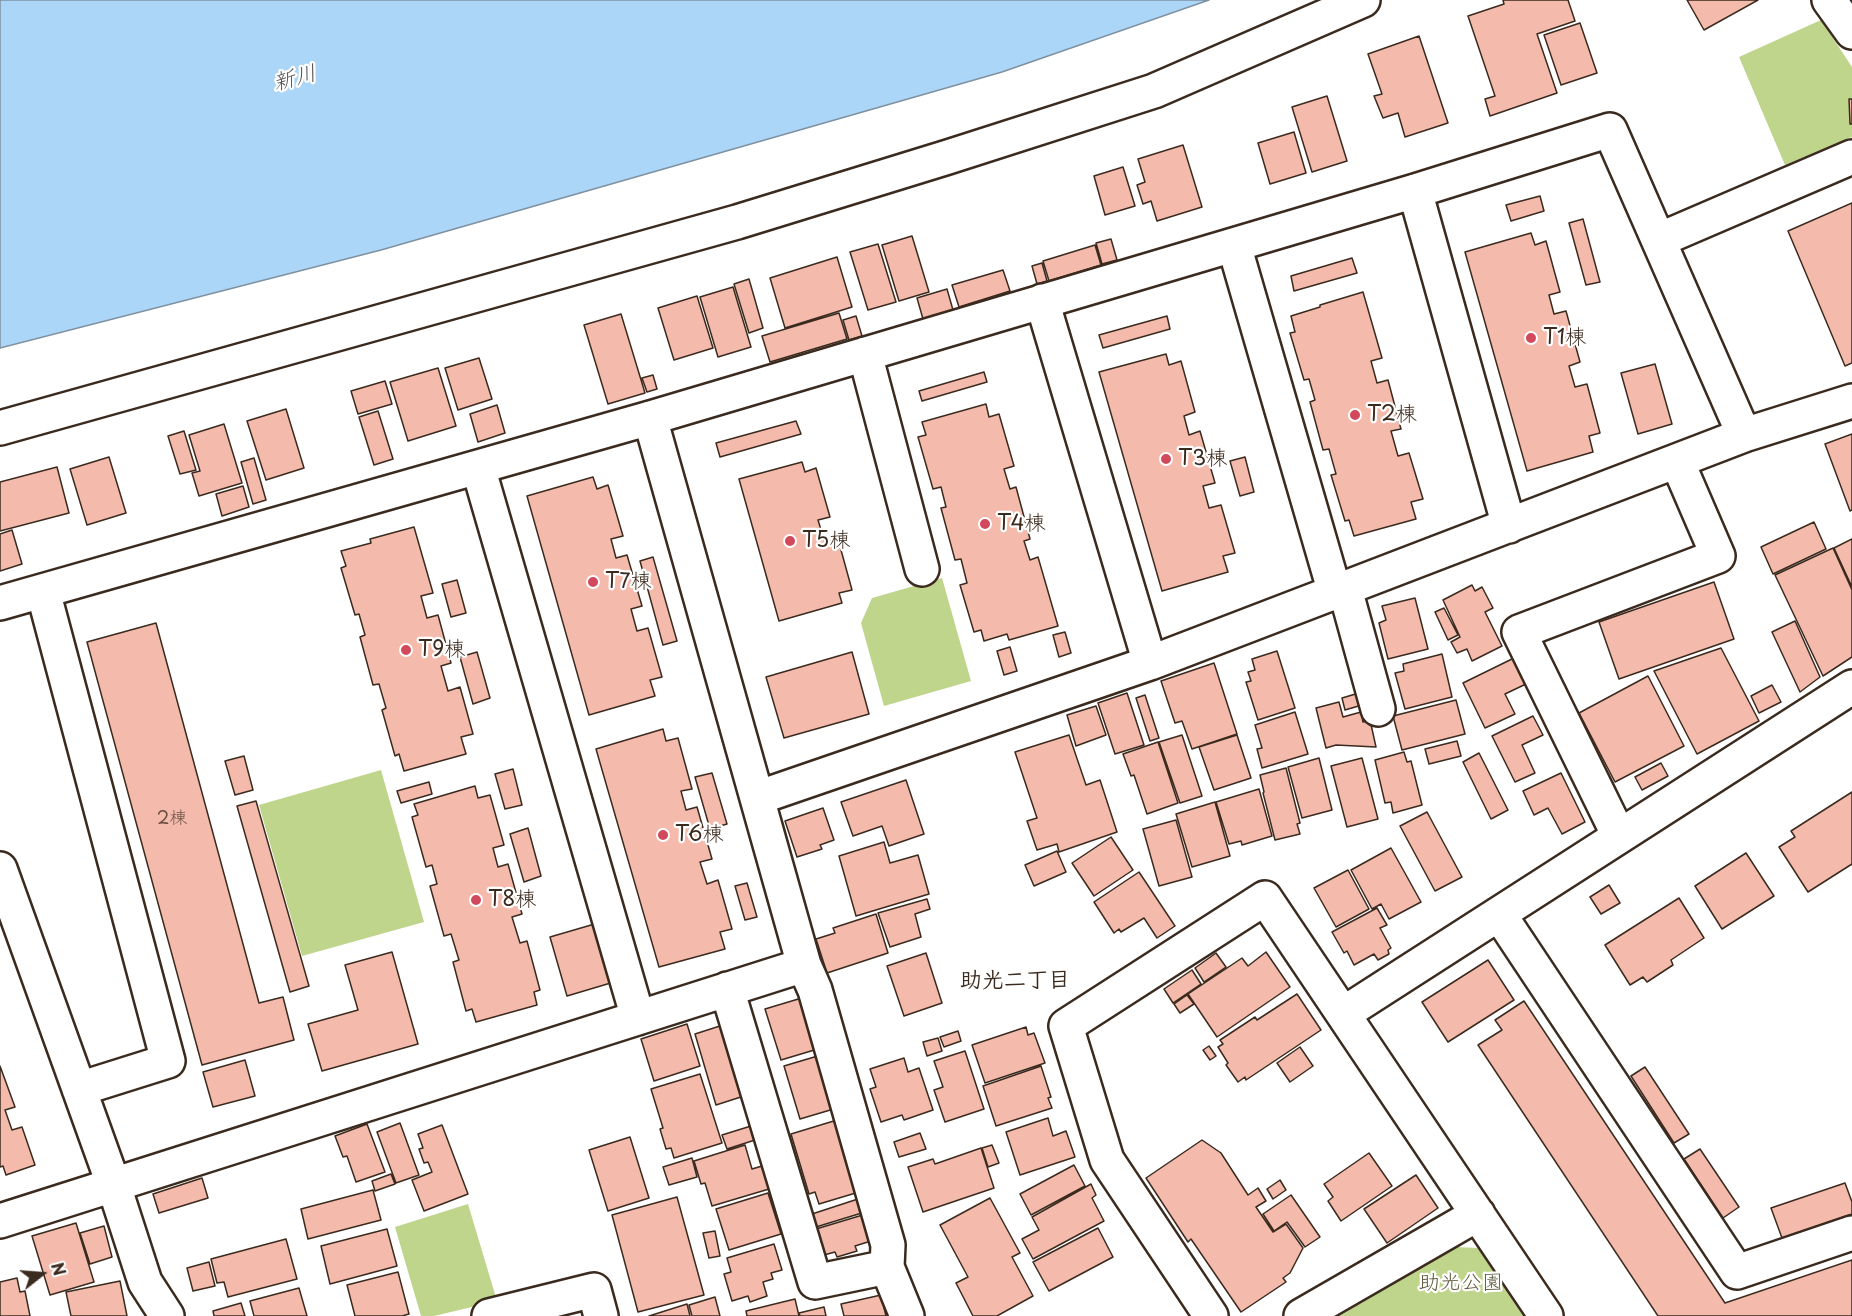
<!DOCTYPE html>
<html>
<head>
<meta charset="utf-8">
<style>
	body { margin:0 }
	#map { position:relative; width:1852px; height:1316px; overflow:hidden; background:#fff; font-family:"Playpen Sans",sans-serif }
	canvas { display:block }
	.north { position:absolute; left:12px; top:1244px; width:60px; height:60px; -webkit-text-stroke:4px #fff; paint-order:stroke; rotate:73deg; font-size:16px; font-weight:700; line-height:24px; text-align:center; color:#3b2a1e }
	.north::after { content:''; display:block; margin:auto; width:21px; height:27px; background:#3b2a1e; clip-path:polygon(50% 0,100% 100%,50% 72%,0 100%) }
</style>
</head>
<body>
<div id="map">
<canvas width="1852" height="1316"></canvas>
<div class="north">N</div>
</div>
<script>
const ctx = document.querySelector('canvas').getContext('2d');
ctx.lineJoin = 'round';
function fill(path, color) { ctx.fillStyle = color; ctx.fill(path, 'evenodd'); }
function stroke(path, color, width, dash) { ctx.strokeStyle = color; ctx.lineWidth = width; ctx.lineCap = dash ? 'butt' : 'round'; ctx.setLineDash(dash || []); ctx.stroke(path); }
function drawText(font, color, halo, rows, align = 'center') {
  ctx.font = font + ' "Playpen Sans","Klee One",sans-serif'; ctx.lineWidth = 4.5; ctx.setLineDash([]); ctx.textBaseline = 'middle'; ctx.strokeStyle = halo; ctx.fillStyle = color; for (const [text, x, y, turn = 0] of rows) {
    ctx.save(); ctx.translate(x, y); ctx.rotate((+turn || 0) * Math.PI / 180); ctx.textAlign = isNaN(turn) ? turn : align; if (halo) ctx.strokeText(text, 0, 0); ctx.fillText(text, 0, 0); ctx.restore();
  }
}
const green = new Path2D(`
	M1821 20 1852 67V137L1785 165 1739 57Z
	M942 578 971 681 884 706 861 623 872 598Z
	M381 770 424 922 302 956 259 805Z
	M468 1204 497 1301 434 1316H421L395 1227Z
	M1456 1247 1479 1248 1523 1316H1339Z`);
const water = new Path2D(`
	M0 0H1209L1002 72 381 250 0 348Z`);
const building = new Path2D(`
	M1503 0H1568L1575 21 1537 34 1557 93 1490 116 1485 99 1495 96 1468 16 1504 4Z
	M1687 0H1758L1704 30Z
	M1580 23 1597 73 1561 85 1544 35Z
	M1419 36 1448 123 1405 137 1398 113 1383 118 1374 96 1382 94 1368 54Z
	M1327 96 1347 161 1312 172 1292 107Z
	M1849 99H1852V124H1850Z
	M1294 132 1306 173 1270 184 1258 143Z
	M1183 145 1202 207 1157 221 1151 201 1143 204 1137 185 1145 182 1138 159Z
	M1123 167 1135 206 1105 215 1094 176Z
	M1540 196 1544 211 1511 221 1506 205Z
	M1852 203V363L1845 366 1788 231Z
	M1583 219 1600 282 1586 285 1569 223Z
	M1531 233 1535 245 1546 241 1560 292 1549 295 1554 314 1566 311 1580 362 1569 366 1575 387 1587 384 1600 433 1589 436 1593 452 1527 471 1465 252Z
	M912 236 929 292 899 301 882 245Z
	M1111 239 1117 260 1102 264 1096 243Z
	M878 244 896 302 868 310 850 252Z
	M1095 245 1101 265 1049 281 1043 261Z
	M837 257 852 307 785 328 770 278Z
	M1352 258 1357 273 1294 291 1291 276Z
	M1042 263 1047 281 1037 284 1032 266Z
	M1003 270 1010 291 959 307 952 285Z
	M749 279 763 328 749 333 734 284Z
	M733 287 751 347 718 357 700 297Z
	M947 289 953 310 923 319 917 298Z
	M1363 292 1382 358 1371 361 1377 383 1388 380 1401 429 1391 431 1398 456 1409 453 1423 499 1411 502 1416 519 1354 536 1349 520 1345 521 1331 475 1336 474 1329 449 1323 450 1310 402 1315 400 1309 379 1304 380 1290 333 1295 332 1291 316 1320 307V305Z
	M697 296 713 348 674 360 658 308Z
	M839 313 847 339 770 362 762 336Z
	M621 314 645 393 608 404 584 325Z
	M856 316 862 336 849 340 843 320Z
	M1167 316 1170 329 1103 348 1099 335Z
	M1166 354 1169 365 1181 361 1195 412 1184 416 1189 435 1200 431 1215 483 1203 486 1209 508 1221 505 1235 553 1223 556 1228 572 1162 591 1099 372Z
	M479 358 492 399 458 410 445 368Z
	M1655 364 1672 424 1638 434 1621 373Z
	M438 368 456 426 408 441 390 382Z
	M984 372 987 382 922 401 919 391Z
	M653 375 657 389 647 392 642 378Z
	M385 381 392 404 358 414 351 391Z
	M986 404 989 417 999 414 1014 466 1004 469 1010 489 1016 487 1030 539 1024 541 1030 560 1038 557 1058 626 1009 640 1007 634 984 641 981 630 974 632 960 585 967 583 961 559 955 560 941 508 946 507 941 487 933 489 918 437 926 435 922 422Z
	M497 405 505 433 478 442 470 414Z
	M286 409 304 468 266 480 247 421Z
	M378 411 393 459 374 465 359 417Z
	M796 421 801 434 720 457 716 443Z
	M224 424 242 483 199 496 192 473 200 471 189 435Z
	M184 431 196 470 180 474 168 436Z
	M1852 434V510L1850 511 1825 444Z
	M109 457 126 513 87 525 70 469Z
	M1245 457 1254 492 1240 496 1230 461Z
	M254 458 266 500 253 504 241 462Z
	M802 462 805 472 816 468 830 517 818 520 825 543 838 539 852 590 839 593 842 603 779 621 739 479Z
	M57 467 69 513 0 531V482Z
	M593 477 597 489 608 485 623 536 611 539 616 558 627 555 642 606 631 609 637 631 648 628 662 677 650 680 655 696 589 715 527 496Z
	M243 486 249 507 222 516 216 494Z
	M1814 522 1826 549 1773 574 1761 547Z
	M414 527 433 593 421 596 427 618 438 615 451 663 441 666 448 691 460 687 473 734 461 737 466 754 404 771 399 754 395 756 382 710 386 708 379 684 373 685 360 637 365 635 359 614 355 615 341 568 346 566 341 551 371 543 370 539Z
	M12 530 22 564 0 571V534Z
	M1852 539V587L1834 548Z
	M1833 548 1852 590V657L1823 676 1775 575Z
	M653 557 677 641 663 645 640 561Z
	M457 580 466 613 451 617 442 584Z
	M1714 582 1734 639 1619 679 1599 622Z
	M1472 585 1475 591 1482 587 1493 608 1485 612 1502 646 1472 661 1467 649 1457 653 1451 642 1460 637 1443 600Z
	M1415 598 1428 649 1388 659 1379 623 1386 620 1382 606Z
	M1444 608 1458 635 1448 640 1435 612Z
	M1795 621 1820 677 1800 692 1772 632Z
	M156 623 259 1003 283 997 294 1040 202 1065 87 642Z
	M1065 632 1071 653 1059 657 1053 635Z
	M1010 647 1017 671 1004 675 997 651Z
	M1721 648 1759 721 1697 754 1654 671Z
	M1277 651 1295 708 1258 720 1246 682 1251 681 1248 672 1255 670 1252 659Z
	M477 652 490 698 473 704 460 657Z
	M852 652 869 714 784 738 766 677Z
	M1442 654 1452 697 1405 709 1395 673 1404 671 1403 664Z
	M1514 658 1526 684 1505 694 1515 714 1485 728 1463 683Z
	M1214 663 1237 734 1192 749 1182 721 1175 723 1161 681Z
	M1648 676 1684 746 1615 782 1579 713Z
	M1772 685 1781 702 1759 713 1751 696Z
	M1127 693 1144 745 1115 754 1098 703Z
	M1359 693 1362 705 1345 710 1342 698Z
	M1145 695 1159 738 1150 741 1136 698Z
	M1456 700 1465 734 1402 750 1393 716Z
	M1339 702 1343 717 1361 712 1363 722 1370 720 1376 747 1336 745 1326 748 1316 708Z
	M1096 706 1106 735 1076 746 1067 715Z
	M1295 712 1308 754 1262 768 1257 749 1262 748 1255 725Z
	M1533 716 1543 735 1522 745 1535 773 1515 782 1492 736Z
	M663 729 666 741 678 738 692 789 681 791 686 810 697 807 712 859 700 862 707 884 718 880 732 929 720 932 725 949 659 967 596 749Z
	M1069 735 1086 785 1100 780 1117 832 1059 852 1057 844 1037 850 1027 821 1037 818 1015 752Z
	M1182 735 1202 796 1180 803 1159 742Z
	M1237 735 1251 778 1214 790 1199 747Z
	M1457 741 1461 756 1429 764 1425 749Z
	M1158 742 1178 803 1147 814 1134 775 1131 776 1123 754Z
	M1404 752 1407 762 1411 761 1422 805 1393 813 1391 802 1385 803 1375 760Z
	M1479 753 1508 810 1491 819 1463 762Z
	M244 756 253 790 235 795 225 761Z
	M1319 758 1332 810 1302 818 1288 767Z
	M1362 758 1378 819 1347 827 1331 766Z
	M1661 763 1668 776 1642 790 1635 777Z
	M1286 768 1300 823 1297 824 1300 834 1275 840 1263 793 1264 792 1260 775Z
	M513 769 522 805 505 809 495 774Z
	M712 773 727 824 710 829 695 777Z
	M1561 773 1585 822 1562 834 1548 808 1534 815 1523 791Z
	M906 780 924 834 889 846 882 826 853 836 841 802Z
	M429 782 432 794 401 803 397 791Z
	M475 786 478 798 490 795 504 845 493 848 498 867 508 864 522 914 512 917 520 943 527 941 540 990 534 992 537 1005 476 1022 472 1009 466 1011 453 962 459 960 451 934 444 936 430 886 437 884 432 865 426 867 412 817 418 815 414 804Z
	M1259 789 1272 836 1242 845 1241 841 1229 844 1216 802Z
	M1852 792V864L1808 892 1779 847 1795 837 1791 831Z
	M256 801 309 986 290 992 237 806Z
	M1215 802 1230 856 1192 867 1176 814Z
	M823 808 834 840 820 845 822 849 797 857 785 821Z
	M1427 812 1462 877 1435 891 1400 826Z
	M1176 820 1192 877 1159 886 1143 829Z
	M528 828 541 876 524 882 510 834Z
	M1111 837 1133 870 1094 896 1072 863Z
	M884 842 890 863 918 855 929 894 856 916 839 856Z
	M1391 848 1421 902 1389 919 1381 904 1372 909 1351 870Z
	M1057 851 1066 872 1034 886 1025 865Z
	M1746 853 1774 896 1722 929 1695 886Z
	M1348 870 1369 909 1336 927 1314 888Z
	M1139 872 1175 926 1157 938 1144 918 1121 932 1119 929 1114 933 1094 902Z
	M747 883 757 917 745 920 735 886Z
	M1609 885 1620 903 1601 914 1590 897Z
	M1679 898 1704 938 1671 960 1673 965 1647 982 1643 977 1630 985 1605 945Z
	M927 899 930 909 915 914 921 937 890 947 878 913Z
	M1377 908 1387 925 1380 928 1391 948 1388 950 1389 954 1378 960 1374 954 1354 965 1347 951 1344 953 1332 932Z
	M876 914 888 953 827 973 816 939 835 933 833 928Z
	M598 923 614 982 567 996 550 937Z
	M392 952 418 1044 322 1071 308 1024 358 1010 345 965Z
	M1266 952 1290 987 1217 1037 1188 994 1242 958 1248 966Z
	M926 953 942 1003 904 1016 887 966Z
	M1216 953 1226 967 1204 982 1195 968Z
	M1488 960 1514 1000 1448 1042 1422 1002Z
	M1192 970 1201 984 1173 1003 1164 989Z
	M1297 994 1321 1030 1246 1080 1245 1077 1238 1082 1226 1065 1228 1063 1218 1047 1223 1044 1220 1040 1255 1017 1257 1020Z
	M1187 995 1194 1004 1180 1013 1174 1004Z
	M805 997 821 1048 781 1060 765 1009Z
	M1524 1001 1725 1303 1852 1260V1316H1658L1478 1045 1502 1030 1495 1020Z
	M687 1024 700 1066 654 1081 641 1039Z
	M723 1025 744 1096 716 1105 695 1034Z
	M1026 1027 1028 1035 1034 1033 1045 1063 985 1083 972 1045Z
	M958 1031 961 1041 944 1047 940 1037Z
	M938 1038 942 1051 927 1056 923 1042Z
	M1209 1046 1216 1056 1210 1060 1203 1050Z
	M1300 1047 1313 1066 1290 1082 1277 1063Z
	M965 1051 984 1109 945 1122 934 1090 943 1087 934 1061Z
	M821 1055 837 1108 800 1119 784 1066Z
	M904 1058 908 1072 919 1068 933 1110 904 1120 902 1115 881 1122 870 1089 876 1087 870 1069Z
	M245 1060 255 1096 213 1107 203 1072Z
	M0 1066 15 1107 5 1110 12 1130 22 1127 35 1165 6 1175 3 1166 0 1167Z
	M1041 1066 1051 1097 1048 1098 1052 1108 996 1126 983 1086Z
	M1645 1067 1689 1134 1674 1143 1631 1076Z
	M700 1074 722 1143 674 1158 671 1148 666 1149 660 1129 663 1128 651 1089Z
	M1048 1118 1053 1136 1066 1131 1075 1157 1020 1175 1006 1132Z
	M837 1120 859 1192 819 1204 815 1192 809 1194 791 1134Z
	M400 1123 419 1175 396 1183 377 1132Z
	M367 1124 385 1172 356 1182 347 1156 343 1157 335 1136Z
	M442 1125 468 1194 424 1211 412 1180 432 1172 428 1162 424 1163 419 1149 423 1148 418 1134Z
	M751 1126 755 1140 727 1149 722 1135Z
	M920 1133 926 1149 899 1157 894 1142Z
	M630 1137 649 1198 608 1211 589 1150Z
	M1202 1140 1221 1153 1248 1195 1258 1188 1266 1201 1256 1207 1273 1232 1286 1224 1303 1248 1290 1273 1283 1278 1286 1282 1241 1312 1191 1239 1188 1242 1146 1178Z
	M745 1145 752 1169 762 1166 769 1189 712 1206 705 1183 701 1184 694 1161Z
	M992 1145 999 1163 988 1167 982 1148Z
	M981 1148 994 1188 923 1212 908 1167 933 1159 935 1164Z
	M1700 1149 1739 1207 1723 1218 1684 1159Z
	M1369 1153 1392 1186 1341 1221 1328 1201 1333 1197 1324 1184Z
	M692 1158 697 1177 669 1185 663 1167Z
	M1074 1165 1085 1186 1031 1215 1020 1194Z
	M391 1174 395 1184 375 1191 372 1181Z
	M1416 1175 1438 1208 1387 1243 1364 1209Z
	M202 1178 208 1198 159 1213 153 1194Z
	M1280 1180 1286 1190 1273 1199 1267 1189Z
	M1845 1183 1852 1202V1214L1782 1238 1771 1208Z
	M1091 1184 1096 1195 1092 1198 1104 1221 1033 1259 1022 1239 1039 1230 1032 1217Z
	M373 1190 381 1220 308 1239 301 1209Z
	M768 1193 781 1234 729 1250 716 1209Z
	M1291 1195 1320 1237 1305 1247 1287 1222 1274 1231 1263 1214Z
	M677 1197 704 1295 638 1312 612 1215Z
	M861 1198 865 1212 816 1227 812 1214Z
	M990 1198 1020 1253 1012 1257 1033 1296 997 1316H973L956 1283 968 1277 940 1225Z
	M866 1214 874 1240 855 1246 857 1251 837 1257 835 1252 824 1255 816 1229Z
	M76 1223 94 1282 50 1295 32 1236Z
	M104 1226 112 1257 90 1264 80 1233Z
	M1098 1228 1113 1257 1049 1291 1033 1262Z
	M387 1229 397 1266 330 1284 321 1246Z
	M715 1231 720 1256 709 1258 703 1233Z
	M286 1239 297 1279 228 1297 224 1282 217 1283 211 1259Z
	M774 1244 782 1270 771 1273 773 1279 763 1282 767 1296 750 1302 748 1296 732 1301 724 1274 731 1272 727 1258Z
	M209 1262 215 1286 193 1291 187 1268Z
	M398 1272 409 1314 402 1316H355L347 1285Z
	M17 1278 20 1292 25 1291 30 1316H0V1282Z
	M120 1281 127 1316H71L66 1292Z
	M299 1288 307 1316H254L250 1301Z
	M881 1295 886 1316H844L841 1304Z
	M715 1297 720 1316H692L689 1305Z
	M795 1299 799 1316H747L746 1311Z
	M241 1303 245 1316H214L213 1311Z
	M687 1304 690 1316H649Z
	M824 1307 826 1316H800L799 1313Z`);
const minor = new Path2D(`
	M1829 0 1852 32
	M1415 191 1509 526
	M1659 240 1852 157
	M1234 245 1335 593
	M1042 301 1150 663
	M865 354 922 569
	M650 418 804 965 815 990 888 1245 887 1267 907 1316
	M0 428 737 222 948 157 1154 91 1363 0
	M478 467 638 1018
	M1345 589 1378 709
	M43 591 168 1061 79 1089
	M0 603 650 418 1415 191 1610 130 1744 435
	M757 798 1150 663 1744 435 1852 401
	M1619 836 1519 632 1718 556 1677 461
	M0 869 114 1186 145 1282 167 1316
	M1499 914 1737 1272 1852 1233
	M727 989 815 1282 887 1267
	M1343 1014 1852 687
	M0 1221 804 965
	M489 1316 594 1290 601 1316
	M1211 1316 1107 1160 1066 1026 1265 898 1546 1316
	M1301 1316 1478 1214`);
const markers = [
	[1531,338,6,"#d1495b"],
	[1355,415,6,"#d1495b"],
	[1166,459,6,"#d1495b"],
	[985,524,6,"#d1495b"],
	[790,541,6,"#d1495b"],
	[593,582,6,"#d1495b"],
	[406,650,6,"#d1495b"],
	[663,835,6,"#d1495b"],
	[476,900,6,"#d1495b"]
];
const numberNames = [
	["2棟",172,819]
];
const poiNames = [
	["T1棟",1543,338],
	["T2棟",1367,415],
	["T3棟",1178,459],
	["T4棟",997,524],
	["T5棟",802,541],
	["T7棟",605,582],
	["T9棟",418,650],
	["T6棟",675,835],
	["T8棟",488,900]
];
const parkNames = [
	["助光公園",1461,1283]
];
const waterNames = [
	["新川",295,79,-15]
];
const neighbourhoodNames = [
	["助光二丁目",1015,981]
];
fill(green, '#bed58b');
fill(water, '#acd6f7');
stroke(water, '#7f91a0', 1.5);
fill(building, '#f4bbad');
stroke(building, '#3b2a1e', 1.5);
stroke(minor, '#3b2a1e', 38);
stroke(minor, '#fff', 33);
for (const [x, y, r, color] of markers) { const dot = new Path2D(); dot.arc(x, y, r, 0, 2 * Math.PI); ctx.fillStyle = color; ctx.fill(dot); stroke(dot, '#fff', 2); }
drawText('18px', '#694e42', null, numberNames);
drawText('21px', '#3b2a1e', '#fff', poiNames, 'left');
drawText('21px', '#625d3f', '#fff', parkNames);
drawText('italic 22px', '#575554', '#fff', waterNames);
drawText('bold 22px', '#3b2a1e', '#fff', neighbourhoodNames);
</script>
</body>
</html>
